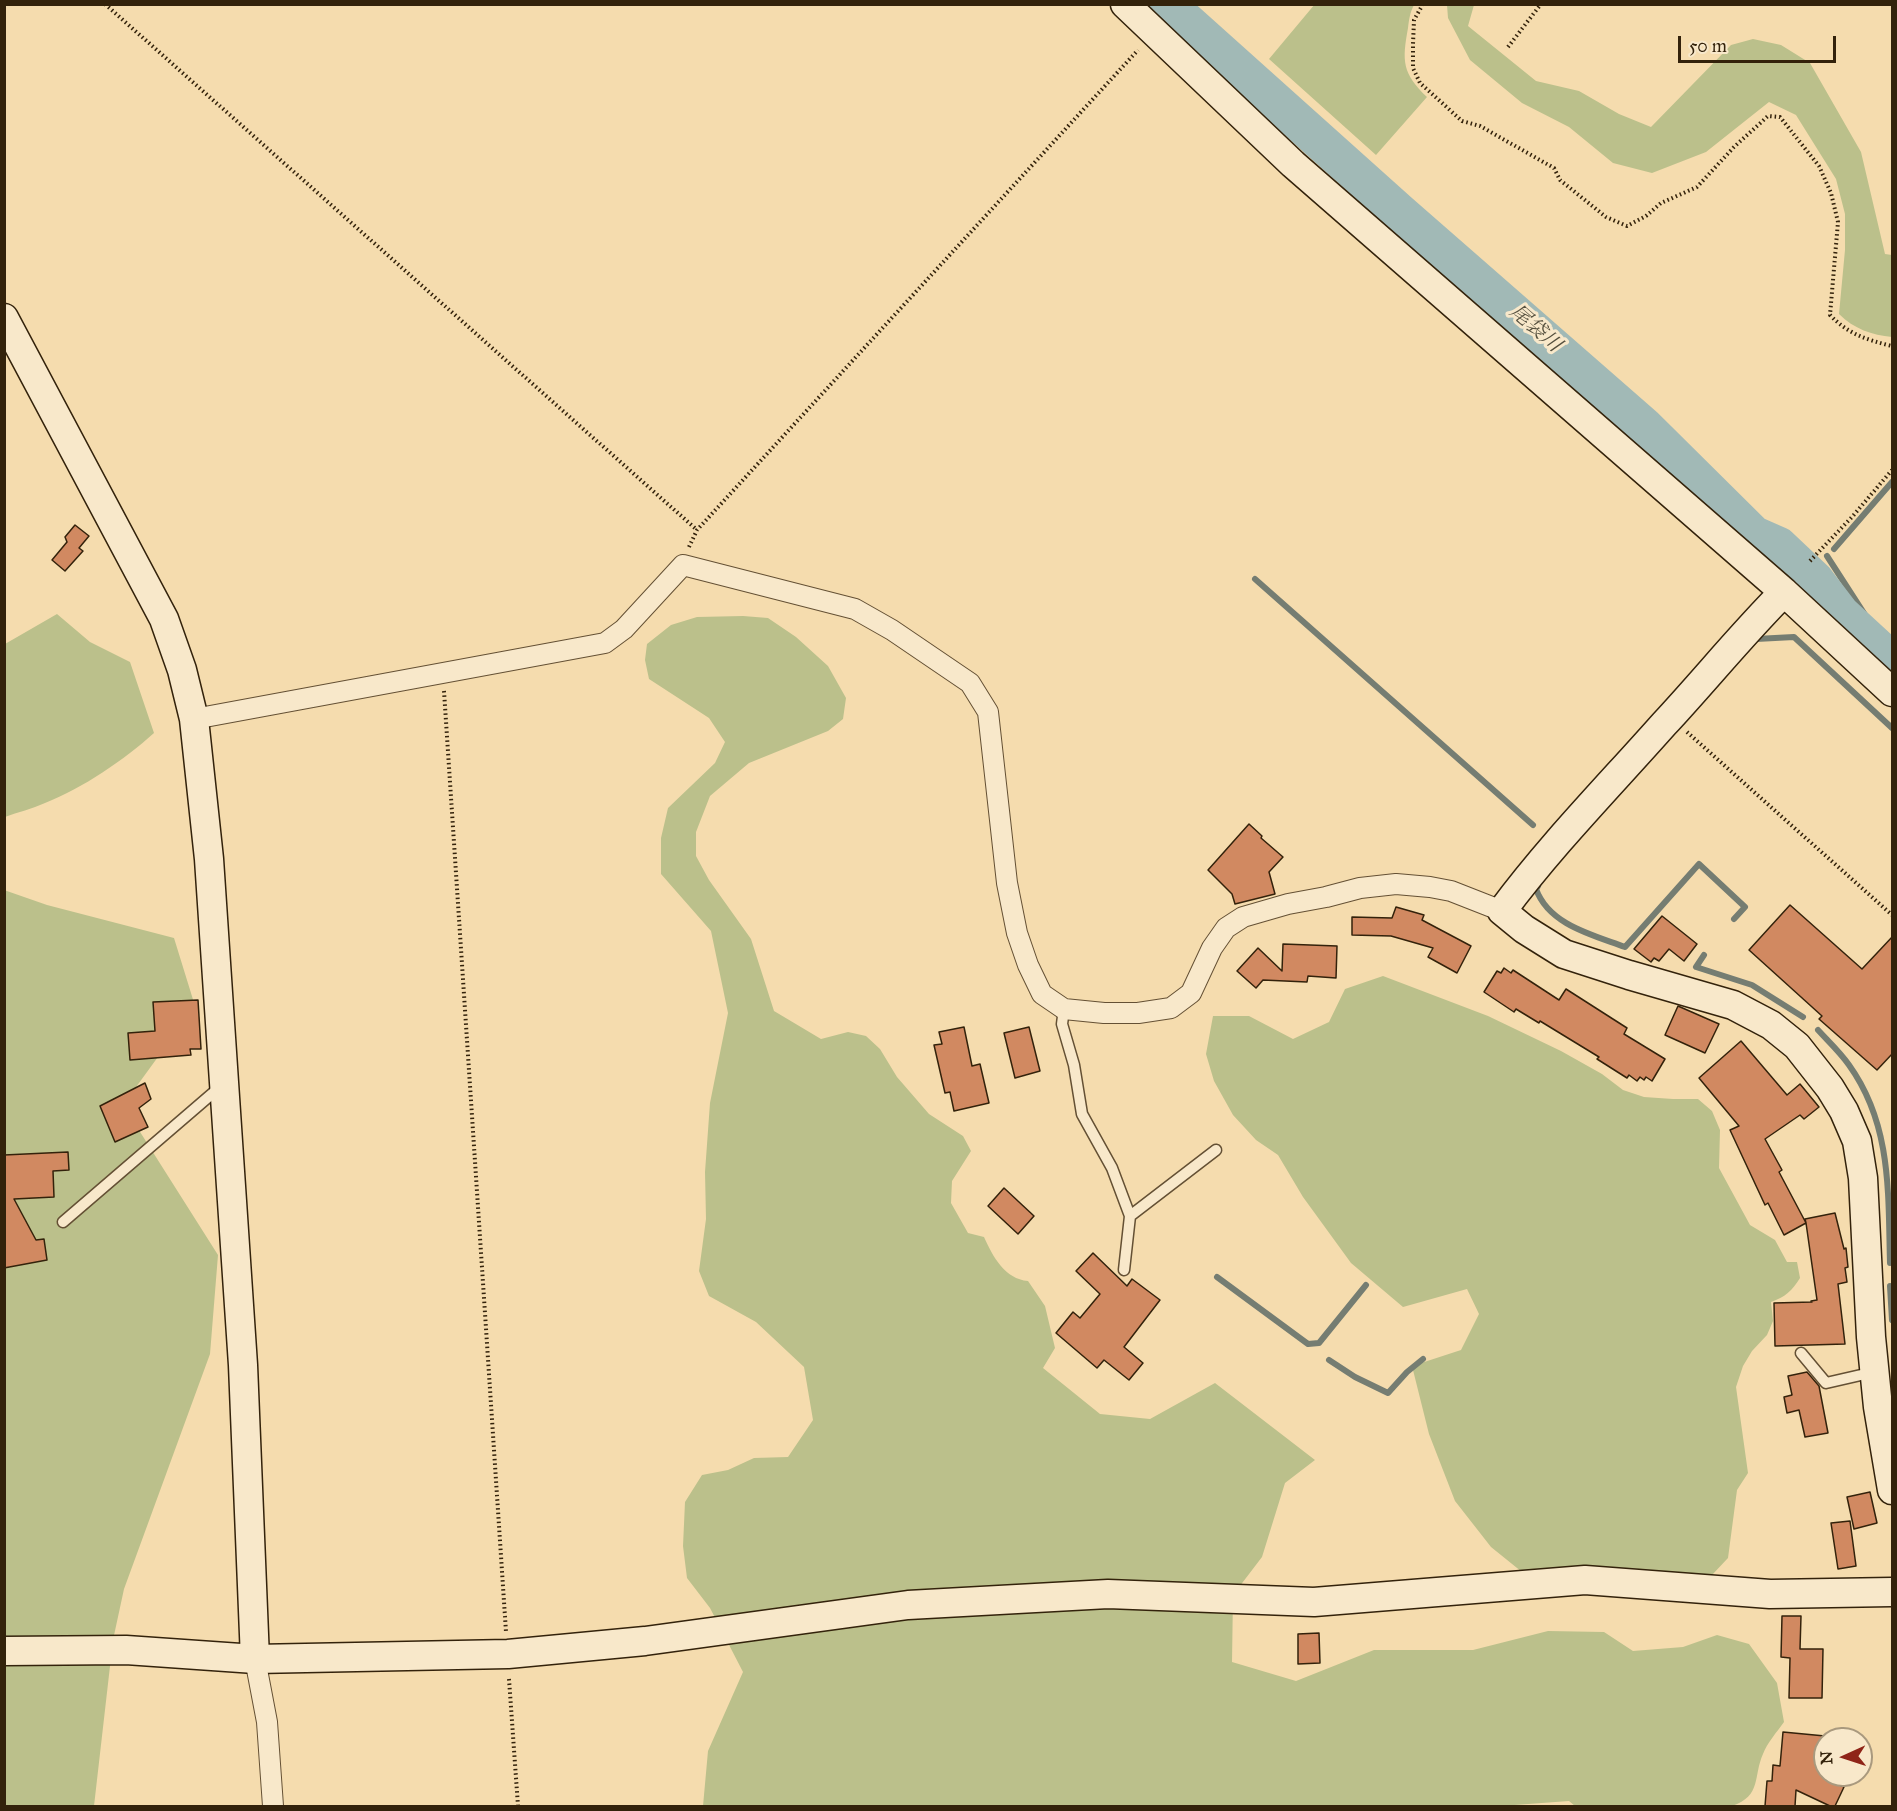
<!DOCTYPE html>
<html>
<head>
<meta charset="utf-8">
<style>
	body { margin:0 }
	#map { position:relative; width:1897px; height:1811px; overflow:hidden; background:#f5dcae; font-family:"IM FELL Great Primer",serif }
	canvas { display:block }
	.frame { position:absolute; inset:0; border:6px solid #33220b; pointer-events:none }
	.north { position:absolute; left:1813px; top:1727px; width:60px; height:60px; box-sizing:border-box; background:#f8e8ca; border:2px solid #a9997e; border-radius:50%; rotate:267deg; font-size:16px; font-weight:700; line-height:24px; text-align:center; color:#33220b }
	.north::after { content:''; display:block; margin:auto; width:21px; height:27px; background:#8f2418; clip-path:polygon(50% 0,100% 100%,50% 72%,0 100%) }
	.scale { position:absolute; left:1678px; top:36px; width:158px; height:27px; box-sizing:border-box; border:3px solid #33220b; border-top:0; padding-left:8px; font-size:18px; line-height:21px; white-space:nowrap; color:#33220b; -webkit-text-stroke:4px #f8e8ca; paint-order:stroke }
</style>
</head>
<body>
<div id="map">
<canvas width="1897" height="1811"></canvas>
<div class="frame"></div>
<div class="north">N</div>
<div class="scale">50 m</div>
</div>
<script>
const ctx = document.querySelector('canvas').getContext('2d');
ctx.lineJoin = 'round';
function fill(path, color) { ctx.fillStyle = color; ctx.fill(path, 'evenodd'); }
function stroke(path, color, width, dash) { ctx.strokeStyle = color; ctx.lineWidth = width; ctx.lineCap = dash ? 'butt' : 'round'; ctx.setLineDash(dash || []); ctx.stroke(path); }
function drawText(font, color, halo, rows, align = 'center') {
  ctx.font = font + ' "IM FELL Great Primer","Noto Serif JP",serif'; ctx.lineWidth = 6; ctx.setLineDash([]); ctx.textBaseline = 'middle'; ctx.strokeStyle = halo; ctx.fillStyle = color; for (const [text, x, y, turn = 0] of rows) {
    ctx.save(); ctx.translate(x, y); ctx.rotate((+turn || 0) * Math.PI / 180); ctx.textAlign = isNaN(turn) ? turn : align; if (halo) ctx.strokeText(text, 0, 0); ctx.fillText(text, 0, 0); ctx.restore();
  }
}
const green = new Path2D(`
	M1315 4 1414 5C1410 12 1409 20 1408 28 1402 61 1402 73 1427 97L1376 155 1269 59Z
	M1447 5H1474L1468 26 1536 81 1579 91 1619 114 1651 127 1731 45 1753 39 1781 45 1810 63 1861 152 1885 254 1892 255V337C1872 335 1854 329 1839 314L1845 250V214L1836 179 1796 115 1769 102 1706 152 1652 173 1613 163 1569 127 1522 103 1470 60 1448 18Z
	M57 614 90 642 130 662 154 733C124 760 83 788 45 803 32 809 18 812 5 817V644Z
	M743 616 768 618 796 637 828 666 846 698 843 719 828 731 749 763 710 796 696 832V856L709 880 751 939 774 1011 821 1039 848 1032 866 1036 880 1049 897 1077 929 1114 963 1136 971 1151 952 1181 951 1203 968 1233 984 1237C993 1257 1005 1279 1028 1281L1045 1306 1055 1348 1043 1368 1100 1414 1150 1419 1215 1383 1315 1460 1285 1483 1262 1557 1233 1595 1232 1662 1296 1681 1374 1650H1473L1548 1631 1604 1632 1633 1651 1683 1647 1717 1635 1749 1644 1777 1683 1784 1722C1777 1732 1767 1743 1763 1754 1753 1776 1762 1796 1732 1806H1575L1569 1801 1501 1806H703L708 1751 743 1672 710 1608 687 1578 683 1546 685 1502 702 1475 728 1470 754 1458 788 1457 813 1420 804 1367 756 1322 709 1296 699 1271 706 1219 705 1172 710 1103 728 1013 711 931 661 874V838L668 808 715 763 725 742 709 718 649 679 645 660 647 644 671 625 697 617Z
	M4 890 47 905 174 938 195 1006 123 1105 218 1255 210 1354 124 1589 113 1640 94 1806H5Z
	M1383 976 1488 1016 1561 1051 1602 1074 1623 1090 1644 1097 1673 1099H1698L1712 1111 1720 1130 1719 1168 1750 1225 1775 1240 1787 1262H1797L1800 1278C1792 1291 1785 1297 1771 1302L1773 1321 1767 1335 1752 1351 1743 1366 1736 1387 1748 1473 1737 1490 1728 1558 1712 1575 1522 1572 1491 1547 1455 1501 1429 1434 1412 1366 1461 1350 1479 1314 1467 1289 1403 1307 1351 1263 1303 1197 1278 1155 1256 1140 1233 1115 1214 1081 1206 1054 1213 1016H1249L1293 1039 1329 1022 1345 989Z`);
const stream = new Path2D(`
	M1834 549 1892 482
	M1827 556 1867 618 1892 640
	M1255 579 1533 825
	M1805 582 1815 570
	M1756 639 1794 637 1892 728
	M1538 886 1536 889C1549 925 1593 935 1625 947L1699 864 1745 907 1734 919
	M1704 955 1696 967 1752 985 1803 1017
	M1818 1030C1828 1041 1840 1052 1849 1065 1892 1125 1888 1193 1890 1263
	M1217 1277 1308 1344 1319 1343 1366 1285
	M1890 1286 1892 1320
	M1329 1360 1355 1377 1388 1393 1407 1372 1423 1359`);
const river = new Path2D(`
	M1167 4 1399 212 1644 426 1754 535 1779 546 1815 580 1841 614 1892 661`);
const building = new Path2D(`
	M75 525 89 536 79 548 83 551 65 571 52 560 67 542 65 537Z
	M1249 824 1262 836 1261 838 1283 857 1269 872 1275 894 1235 904 1232 894 1208 870Z
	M1790 905 1862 969 1893 936V1053L1877 1070 1819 1019 1822 1016 1749 950Z
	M1396 907 1424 915 1422 920 1471 946 1457 973 1428 957 1433 948 1391 936 1352 935V917L1392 918Z
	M1662 916 1697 944 1684 961 1669 949 1659 961 1654 958 1651 962 1634 949Z
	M1283 944 1337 946 1336 978 1308 976 1307 982 1263 980 1256 988 1237 971 1258 948 1282 971Z
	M1504 968 1511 973 1513 970 1559 1000 1566 989 1627 1028 1624 1034 1665 1059 1652 1081 1646 1077 1644 1080 1640 1077 1637 1081 1629 1075 1627 1078 1597 1059 1599 1057 1540 1021 1539 1023 1516 1009 1514 1012 1484 992 1497 971 1501 973Z
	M198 1000 201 1049H190L191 1055 130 1060 128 1033 155 1031 153 1002Z
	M1678 1006 1719 1024 1705 1053 1665 1035Z
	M964 1027 972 1066 980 1064 989 1103 954 1111 950 1092 945 1093 934 1045 942 1044 939 1032Z
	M1029 1027 1040 1071 1015 1078 1004 1033Z
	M1741 1041 1787 1095 1800 1084 1819 1107 1804 1119 1800 1115 1765 1139 1782 1170 1779 1172 1806 1223 1805 1219 1835 1213 1844 1249 1846 1248 1848 1267 1845 1268 1847 1282 1838 1284 1845 1344 1775 1346 1774 1303 1812 1302 1811 1301 1817 1300 1806 1223 1784 1235 1768 1203 1765 1205 1730 1130 1739 1126 1699 1078Z
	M145 1083 151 1099 139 1108 148 1127 115 1142 100 1106Z
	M68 1152 69 1170 53 1171 54 1197 14 1199 36 1240 44 1239 47 1260 4 1268V1155Z
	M1004 1188 1034 1216 1018 1234 988 1206Z
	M1093 1253 1127 1286 1132 1279 1160 1300 1124 1347 1143 1363 1129 1380 1104 1360 1097 1368 1056 1333 1073 1312 1080 1318 1100 1294 1076 1271Z
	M1807 1372 1819 1386 1828 1433 1805 1437 1799 1410 1787 1413 1784 1397 1792 1395 1788 1376Z
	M1870 1492 1877 1523 1854 1529 1847 1497Z
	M1850 1521 1856 1566 1838 1569 1831 1523Z
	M1782 1616H1801L1800 1649H1823L1822 1698H1789L1790 1658 1781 1657Z
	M1319 1633 1320 1663 1298 1664V1634Z
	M1783 1732 1825 1736V1778L1844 1787 1835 1806H1830L1796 1790 1795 1806H1765L1767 1781H1772L1773 1765 1780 1766Z`);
const path = new Path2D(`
	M105 4 697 530
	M1423 4 1414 20 1413 44V68L1420 83 1462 121 1480 126 1554 168 1560 180 1606 217 1627 226 1646 216 1661 203 1697 187 1734 147 1768 116 1780 117 1819 166 1831 193 1838 222 1830 315C1848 334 1867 340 1892 346
	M1508 47 1541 4
	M689 547 697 530 1138 50
	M1810 561 1852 517 1892 470
	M444 691 506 1632
	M1687 732 1892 915
	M509 1679 518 1806`);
const lane = new Path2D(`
	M1064 1009 1062 1024 1074 1065 1082 1114 1112 1168 1130 1216 1216 1150
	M63 1222 220 1087
	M1124 1270 1130 1216
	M1801 1353 1826 1383 1874 1372`);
const street = new Path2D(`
	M194 719 605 643 624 629 683 565 855 609 892 630 970 683 988 712 1007 883 1017 933 1028 965 1042 994 1064 1009 1104 1013H1138L1171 1008 1191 993 1212 948 1226 928 1243 917 1288 904 1326 897 1360 888 1396 884 1430 887 1451 891 1502 911
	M255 1659 267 1722 273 1806`);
const secondary = new Path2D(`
	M1125 4 1293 164 1784 592 1892 692
	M4 318 164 619 182 670 194 719 209 859 243 1365 255 1659
	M1784 592C1742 634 1705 680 1664 724 1609 786 1551 845 1502 911L1524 929 1564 954 1629 975 1733 1005 1771 1025 1797 1046 1830 1088 1844 1111 1857 1141 1863 1178 1871 1337 1878 1407 1892 1490
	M4 1651 126 1650 255 1659 508 1654 645 1641 908 1605 1108 1594 1314 1602 1585 1580 1770 1594 1892 1592`);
const waterNames = [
	["尾袋川",1535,329,41]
];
fill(green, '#bbc08b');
stroke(stream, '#757d72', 6);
stroke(river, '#a1b9b6', 38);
fill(building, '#d18961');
stroke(building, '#33220b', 1.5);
stroke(lane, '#645034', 13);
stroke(street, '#645034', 22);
stroke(secondary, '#33220b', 31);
stroke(path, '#33220b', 4, [1.5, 3]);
stroke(lane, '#f8e8ca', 10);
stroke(street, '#f8e8ca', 20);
stroke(secondary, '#f8e8ca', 28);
drawText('italic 20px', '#544f3e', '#f8e8ca', waterNames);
</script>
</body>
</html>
